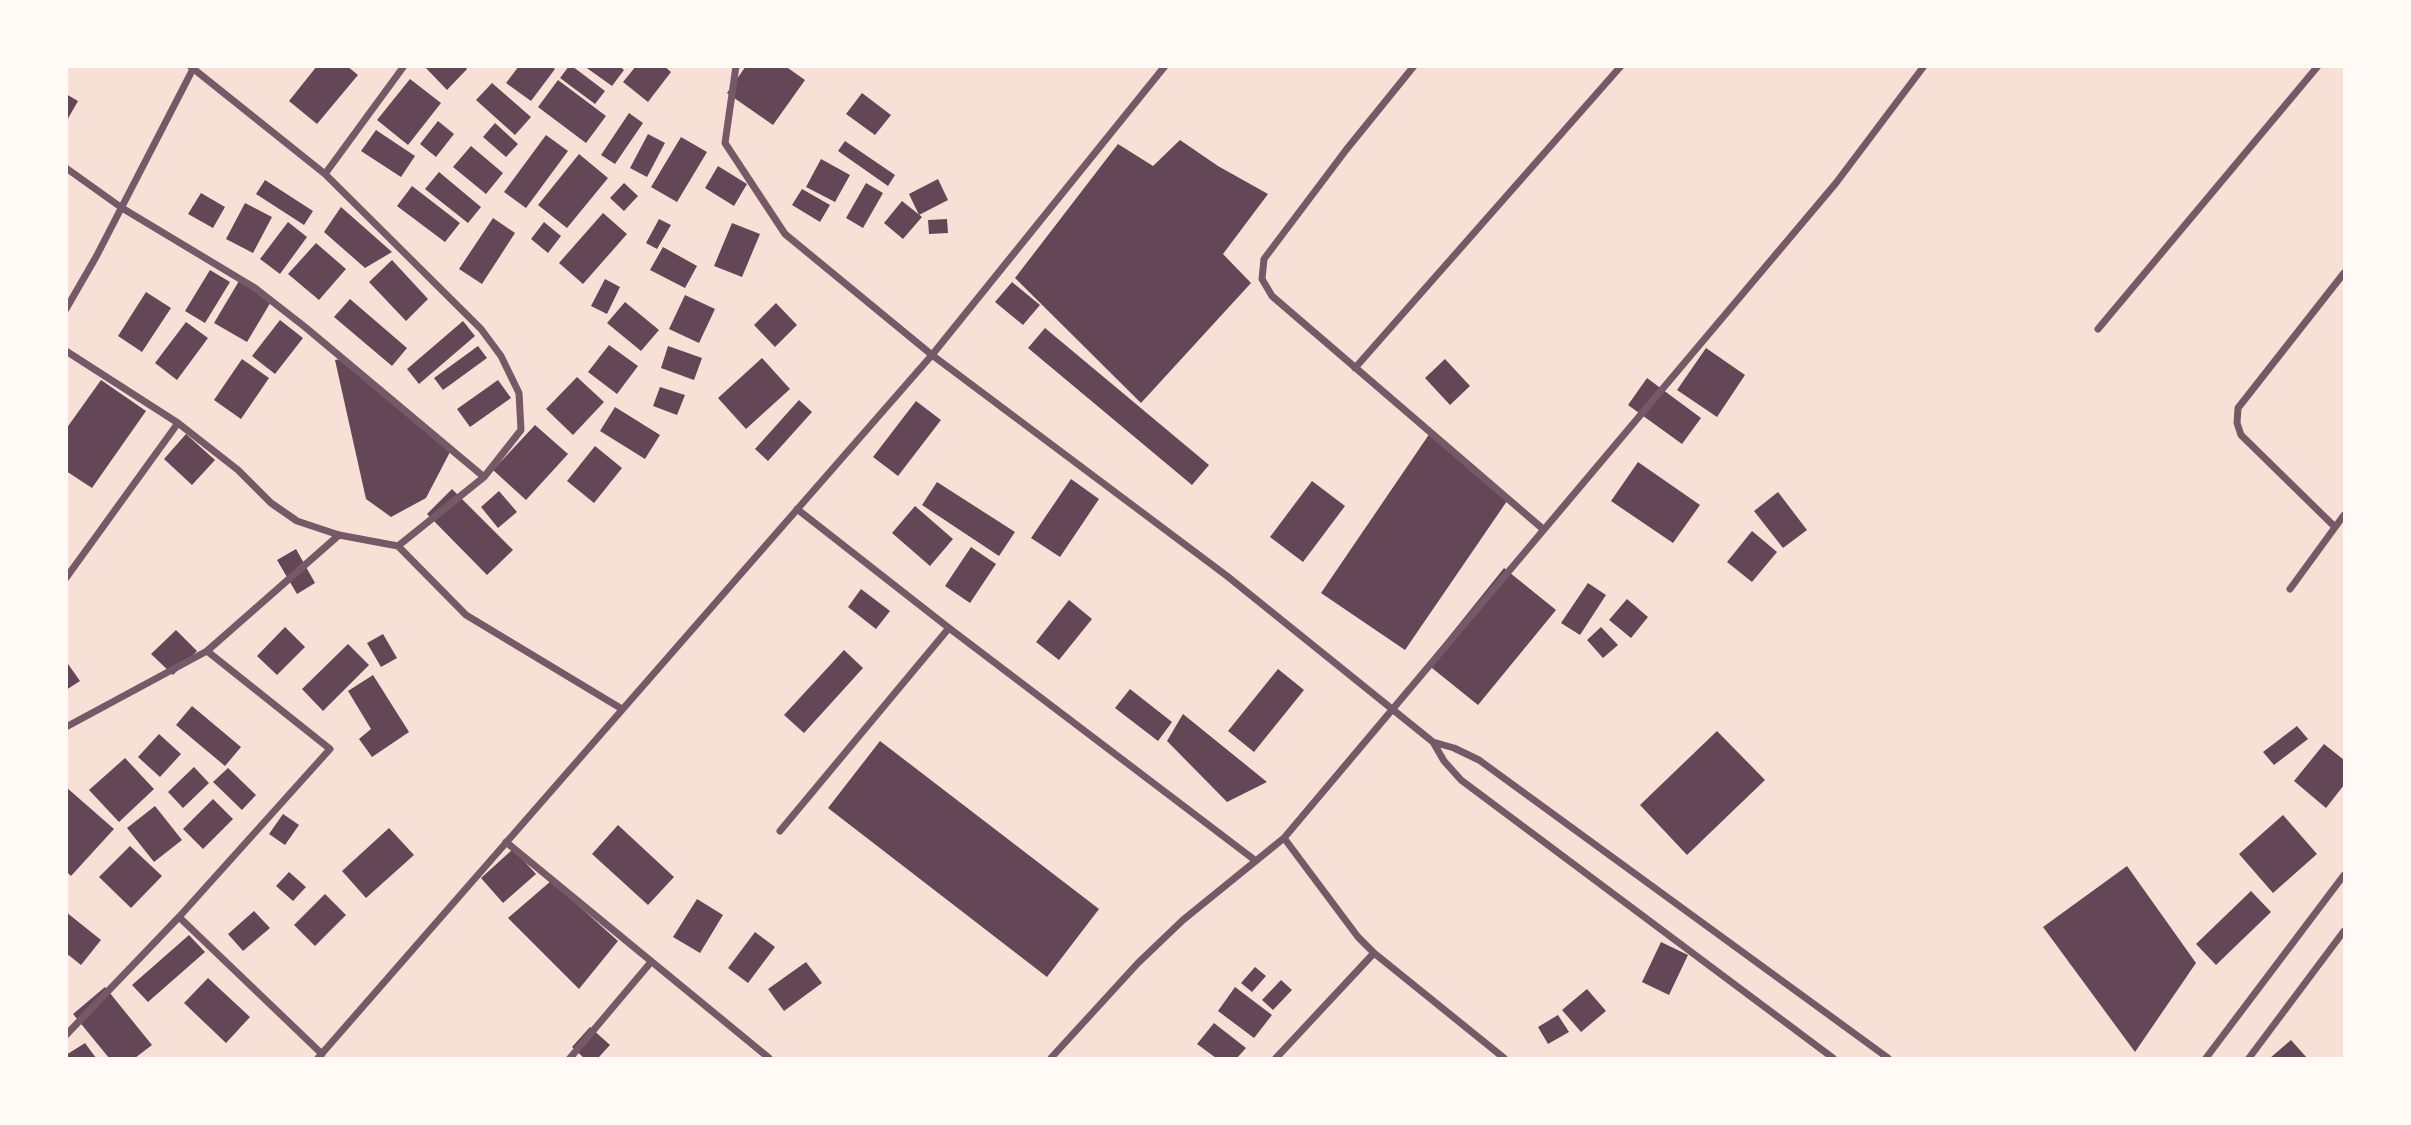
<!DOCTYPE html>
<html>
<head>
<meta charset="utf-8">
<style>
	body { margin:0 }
	#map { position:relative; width:2411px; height:1125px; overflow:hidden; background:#f7e1d7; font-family:Karla,sans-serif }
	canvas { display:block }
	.frame { position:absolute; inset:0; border:68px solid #fffaf5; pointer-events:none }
</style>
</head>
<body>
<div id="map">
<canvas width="2411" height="1125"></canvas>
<div class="frame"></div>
</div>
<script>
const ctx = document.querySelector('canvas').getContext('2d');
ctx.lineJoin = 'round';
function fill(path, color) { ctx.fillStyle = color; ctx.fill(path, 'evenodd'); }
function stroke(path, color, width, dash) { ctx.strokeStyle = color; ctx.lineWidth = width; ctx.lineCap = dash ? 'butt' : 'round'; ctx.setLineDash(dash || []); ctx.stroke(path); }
const building = new Path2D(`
	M317 66H347L358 75 317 124 289 101Z
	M424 66H465L467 69 447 90Z
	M519 66H551L555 69 531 101 506 83Z
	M569 66H572L605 91 595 104 560 78Z
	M584 66H619L624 70 612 86Z
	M636 66H664L671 72 648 102 623 82Z
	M746 66H785L805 80 773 125 727 93Z
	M410 79 441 103 408 145 377 120Z
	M558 80 606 116 586 143 538 107Z
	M492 83 531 117 515 135 476 100Z
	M862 93 891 115 875 135 846 114Z
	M66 94 78 101 66 122Z
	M629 113 643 123 615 164 601 155Z
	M438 121 454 134 436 157 420 144Z
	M495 123 518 144 506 157 483 137Z
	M376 130 415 156 401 177 361 151Z
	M648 134 665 143 647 177 630 168Z
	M546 135 568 151 526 208 504 192Z
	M681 137 707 152 677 202 651 187Z
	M1180 140 1218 166 1268 194 1223 254 1251 283 1141 403 1015 278 1118 144 1153 166Z
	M845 141 895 175 888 186 838 151Z
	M471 146 503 173 486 194 453 167Z
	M579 154 608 178 567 228 538 205Z
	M821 159 850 175 835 202 806 187Z
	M718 166 747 184 734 206 705 188Z
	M439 172 481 207 468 223 425 189Z
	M938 179 948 200 919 215 909 194Z
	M265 180 313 211 304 225 256 194Z
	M624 183 638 196 624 211 610 198Z
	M866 183 883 193 863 228 846 218Z
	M412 186 460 223 445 242 397 206Z
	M802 189 830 205 820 222 792 205Z
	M201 193 225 207 213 228 188 214Z
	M902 201 922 217 903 239 884 223Z
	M245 203 272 217 253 253 226 239Z
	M341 207 392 252 365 268 324 232Z
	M603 213 627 234 583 284 559 263Z
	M493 218 515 233 482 284 459 269Z
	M659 219 671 225 657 249 646 243Z
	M947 219 948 233 929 234 928 220Z
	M288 222 307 237 280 274 260 259Z
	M544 222 561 236 548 253 531 239Z
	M732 223 760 234 742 277 714 266Z
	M316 243 346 269 319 300 288 274Z
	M663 247 697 266 685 288 650 270Z
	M392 260 428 299 406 321 369 282Z
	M210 270 230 282 205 323 185 311Z
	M605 279 620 287 607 314 591 306Z
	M239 281 272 300 247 342 214 323Z
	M1012 282 1040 305 1023 325 995 302Z
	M146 292 171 308 142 352 118 336Z
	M685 295 715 309 699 343 669 329Z
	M350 299 407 348 392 366 334 317Z
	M625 302 659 330 641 351 607 323Z
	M776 303 797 325 775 347 754 325Z
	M280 320 303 338 275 374 252 356Z
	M463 321 475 336 419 384 407 369Z
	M186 322 208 338 177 380 155 363Z
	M1045 328 1209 465 1192 485 1028 348Z
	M609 345 638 366 617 394 588 372Z
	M478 346 487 358 443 390 434 378Z
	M668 346 702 358 694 380 661 368Z
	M1706 348 1745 375 1717 417 1677 390Z
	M762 358 790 389 746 429 718 398Z
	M242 359 269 378 241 419 214 400Z
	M341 359 450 452 426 498 391 517 366 499 335 360Z
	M1445 359 1470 386 1450 405 1425 378Z
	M577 377 604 402 573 435 546 409Z
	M1647 378 1701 418 1682 444 1628 405Z
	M101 380 146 411 92 488 66 471V429Z
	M498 380 511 398 470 427 457 409Z
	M660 387 685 395 677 415 653 406Z
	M799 400 812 412 768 461 755 449Z
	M916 401 941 420 898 476 873 457Z
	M615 407 660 435 645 459 600 431Z
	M535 425 568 454 526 500 493 470Z
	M1430 433 1507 501 1405 650 1321 593Z
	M186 434 215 460 192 485 164 459Z
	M595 446 622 468 594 503 567 481Z
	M1638 462 1700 505 1673 543 1611 501Z
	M1071 479 1099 499 1060 557 1031 538Z
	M1312 481 1345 506 1303 562 1270 537Z
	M937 482 1015 532 999 556 922 505Z
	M452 489 513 550 487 575 427 514Z
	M499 491 517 512 498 528 481 507Z
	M1778 492 1807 530 1783 548 1754 511Z
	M915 506 953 539 930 566 892 533Z
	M1752 531 1777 552 1752 582 1727 562Z
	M971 547 996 564 970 603 945 586Z
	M296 549 315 583 297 594 277 560Z
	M1504 568 1556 610 1478 705 1427 664Z
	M1588 583 1606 595 1580 635 1561 623Z
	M861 589 890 611 876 629 848 607Z
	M1627 599 1648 617 1631 638 1609 620Z
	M1069 600 1092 619 1059 660 1036 642Z
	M285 627 305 647 277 675 257 656Z
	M1601 627 1618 645 1603 658 1587 640Z
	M176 630 197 651 173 675 151 654Z
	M383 634 397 658 381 667 367 643Z
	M348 644 369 665 323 711 302 689Z
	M844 650 863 668 804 733 784 715Z
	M66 661 80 681 66 690Z
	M1278 669 1304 690 1254 752 1228 731Z
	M373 675 409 732 372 757 359 739 371 729 348 691Z
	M1130 689 1172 722 1158 741 1115 708Z
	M192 706 241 747 225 766 176 725Z
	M1183 714 1267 782 1227 802 1167 741Z
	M2297 726 2308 739 2274 765 2263 752Z
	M1717 731 1765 780 1687 855 1640 805Z
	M159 734 181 754 160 777 138 757Z
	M880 741 1099 909 1047 977 828 808Z
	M2324 744 2344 760V785L2326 808 2294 781Z
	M125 758 154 789 119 822 89 790Z
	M194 767 209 783 183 808 168 792Z
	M228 768 256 795 242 810 213 782Z
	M66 787 114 829 71 876 66 871Z
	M213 799 233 819 203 849 183 829Z
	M155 806 182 840 154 862 127 828Z
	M283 814 299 825 285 845 269 834Z
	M2283 815 2317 854 2273 893 2239 854Z
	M618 825 674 877 648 905 592 854Z
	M389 828 414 855 366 898 342 871Z
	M130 846 162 876 131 908 99 877Z
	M513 849 536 874 503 903 481 878Z
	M2127 866 2196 963 2135 1052 2043 927Z
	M289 872 306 887 293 901 276 886Z
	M551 881 618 941 579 989 508 918Z
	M2251 891 2271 912 2216 965 2196 944Z
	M325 894 346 915 315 946 294 925Z
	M697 899 723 915 700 953 673 937Z
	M254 911 270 928 243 951 228 934Z
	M66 912 101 940 81 965 66 953Z
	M755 932 775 947 748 983 728 968Z
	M189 935 205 952 148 1002 132 985Z
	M1661 942 1688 955 1669 995 1642 982Z
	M806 962 822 983 784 1011 768 989Z
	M1255 967 1266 976 1252 992 1241 983Z
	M208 978 250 1017 226 1043 184 1003Z
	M1281 980 1292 990 1273 1010 1262 1000Z
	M105 987 152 1045 135 1058H109L73 1014Z
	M1235 987 1272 1015 1254 1038 1218 1011Z
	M1587 989 1606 1011 1581 1032 1562 1010Z
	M1558 1015 1569 1032 1548 1044 1538 1027Z
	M1214 1023 1246 1048 1237 1058H1216L1197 1044Z
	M590 1027 610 1045 598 1058H584L572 1047Z
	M2291 1040 2307 1058H2270Z
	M85 1043 96 1058H66V1055Z`);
const minor = new Path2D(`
	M190 66 325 174 481 329 501 356 519 393 521 430 484 477 398 546
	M736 66 725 143 785 234 932 355 1227 576 1433 742 1444 761 1461 780 1833 1058
	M1414 66 1346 150 1264 259 1262 279 1272 296 1543 529
	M66 168 122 208 255 288 305 327 484 477
	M325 174 404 66
	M66 309 96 257 194 67
	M2098 329 2318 66
	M66 351 178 423 238 470 271 503 297 521 339 535 398 546 466 615 622 709
	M1355 368 1621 66
	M797 509 949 628 1256 861
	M2335 527 2241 435 2237 423 2238 408 2344 273
	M66 578 178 423
	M2290 589 2344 515
	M66 727 207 651 339 535
	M1433 742 1454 748 1479 760 1888 1058
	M780 831 949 628
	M1284 838 1358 937 1374 953 1504 1058
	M506 842 769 1058
	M179 917 322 1054
	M66 1035 179 917 330 749 207 651
	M318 1058 932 355 1165 66
	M570 1058 651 962
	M1051 1058 1138 963 1183 920 1284 838 1836 183 1924 66
	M1276 1058 1374 953
	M2206 1058 2344 875
	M2249 1058 2344 931`);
fill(building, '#644757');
stroke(minor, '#755966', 7);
</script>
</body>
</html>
